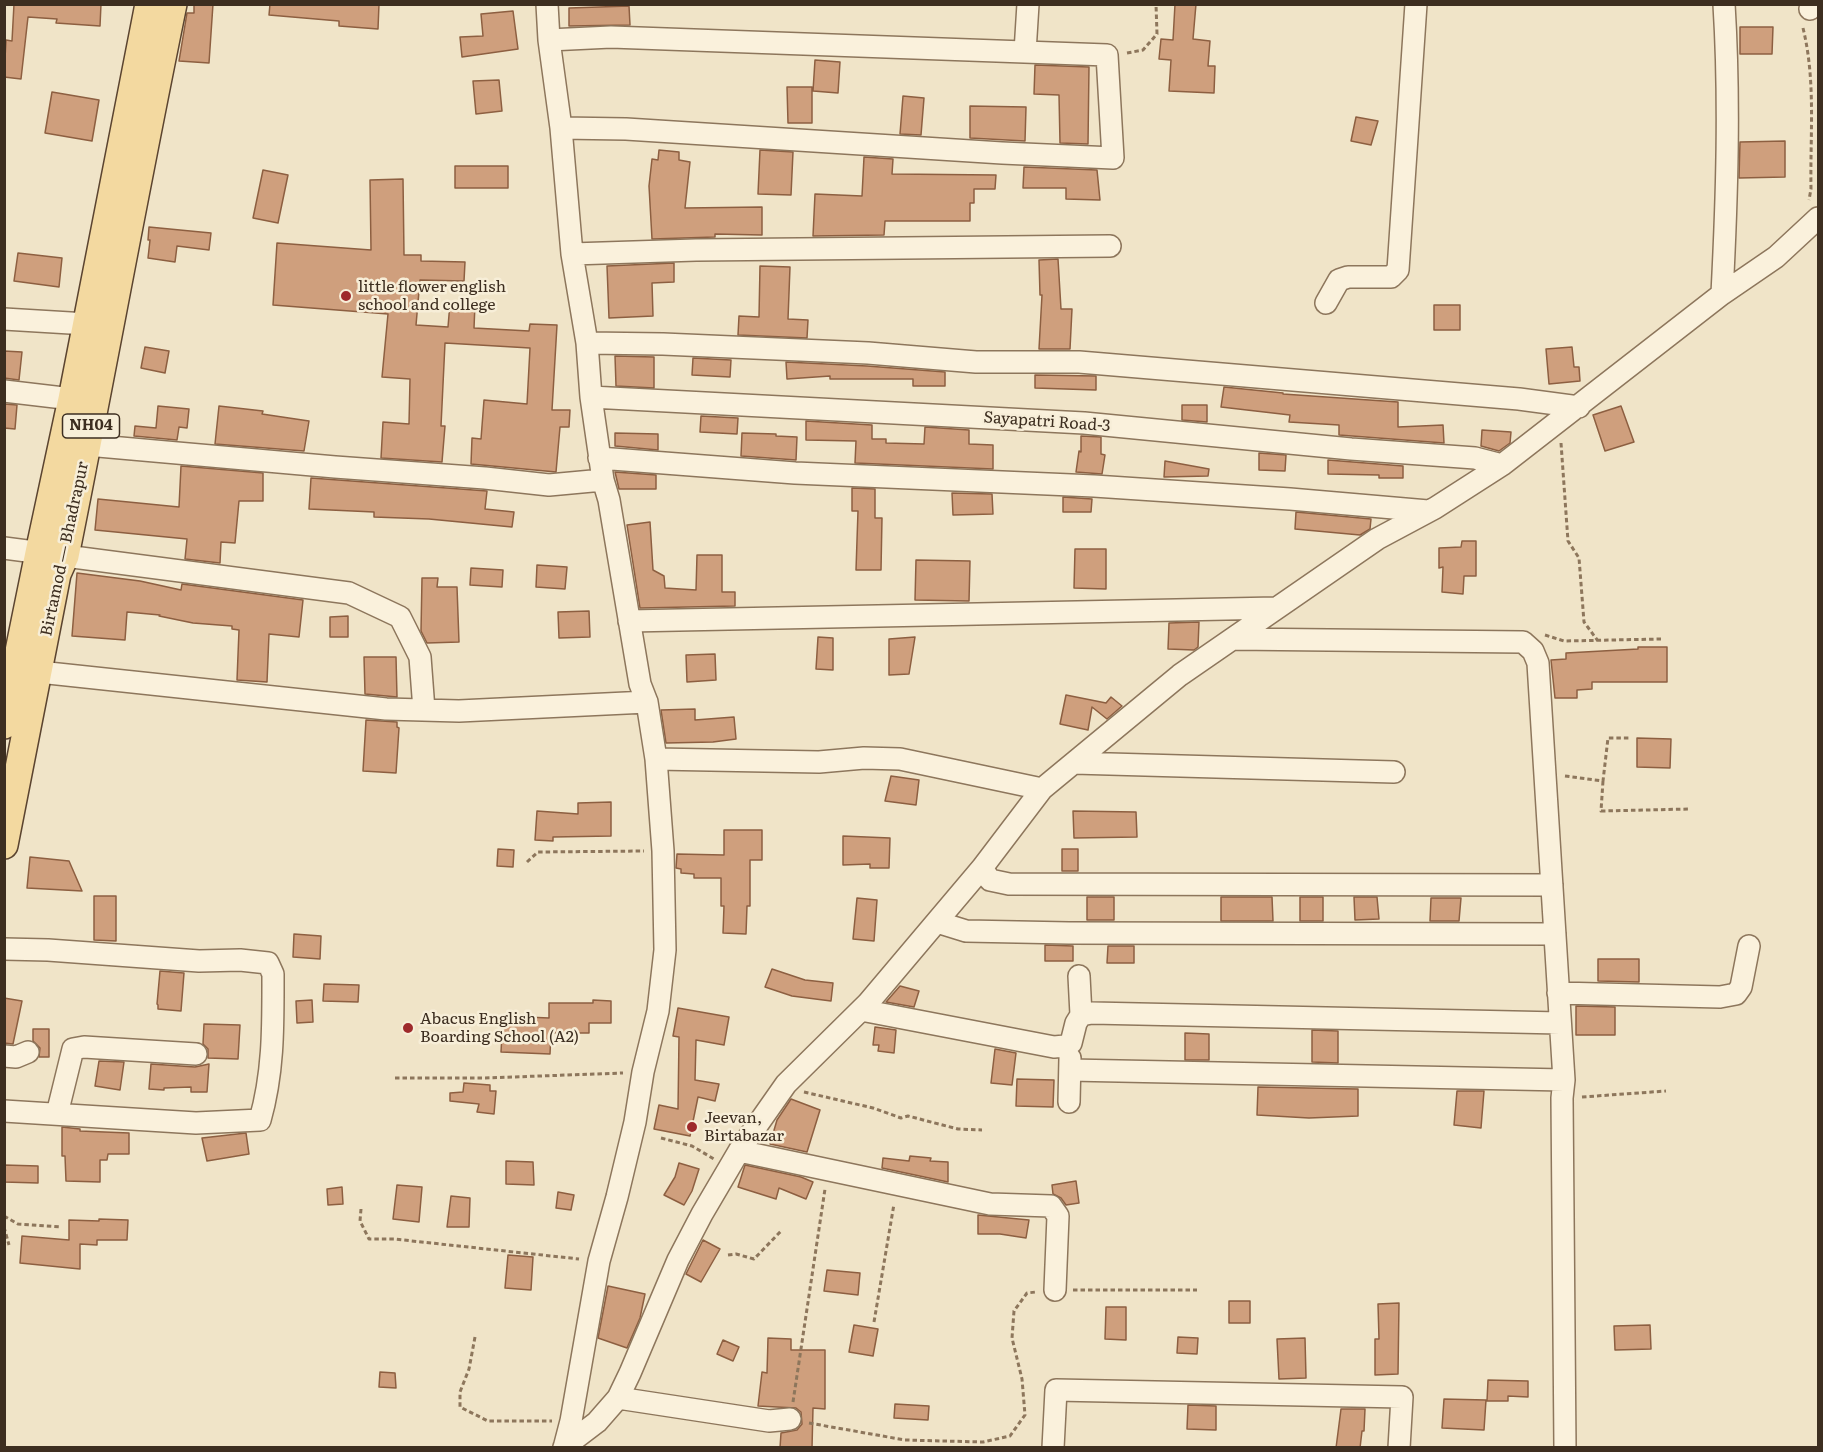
<!DOCTYPE html>
<html>
<head>
<meta charset="utf-8">
<style>
	body { margin:0 }
	#map { position:relative; width:1823px; height:1452px; overflow:hidden; background:#f0e4c8; font-family:Literata,serif }
	canvas { display:block }
	.frame { position:absolute; inset:0; border:6px solid #3d2e20; pointer-events:none }
</style>
</head>
<body>
<div id="map">
<canvas width="1823" height="1452"></canvas>
<div class="frame"></div>
</div>
<script>
const ctx = document.querySelector('canvas').getContext('2d');
ctx.lineJoin = 'round';
function fill(path, color) { ctx.fillStyle = color; ctx.fill(path, 'evenodd'); }
function stroke(path, color, width, dash) { ctx.strokeStyle = color; ctx.lineWidth = width; ctx.lineCap = dash ? 'butt' : 'round'; ctx.setLineDash(dash || []); ctx.stroke(path); }
function drawText(font, color, halo, rows, align = 'center') {
  ctx.font = font + ' Literata,serif'; ctx.lineWidth = 5; ctx.setLineDash([]); ctx.textBaseline = 'middle'; ctx.strokeStyle = halo; ctx.fillStyle = color; for (const [text, x, y, turn = 0] of rows) {
    ctx.save(); ctx.translate(x, y); ctx.rotate((+turn || 0) * Math.PI / 180); ctx.textAlign = isNaN(turn) ? turn : align; if (halo) ctx.strokeText(text, 0, 0); ctx.fillText(text, 0, 0); ctx.restore();
  }
}
const building = new Path2D(`
	M14 4H101L100 26 56 23 57 19 28 17 21 79 4 77 6 40 12 41Z
	M194 4H213L209 63 179 61 187 13H194Z
	M270 4H379L378 29 339 26V21L269 15Z
	M1175 4H1196L1193 39 1210 41 1208 66H1215L1214 93 1169 91 1171 60 1159 59 1161 39 1173 40Z
	M629 6 630 25 569 26V8Z
	M513 11 518 49 462 57 460 37 483 36 481 14Z
	M1740 27H1773L1772 54H1740Z
	M815 60 840 62 838 93 813 91Z
	M1035 65 1089 67 1088 144 1060 143 1059 95 1034 94Z
	M499 80 502 111 476 114 473 81Z
	M787 87H812V123H788Z
	M52 92 99 100 92 141 45 133Z
	M903 96 924 98 921 135 900 134Z
	M970 106 1026 107 1025 141 970 138Z
	M1356 117 1378 121 1371 145 1351 141Z
	M1785 141V177L1739 178 1740 142Z
	M659 150 679 152V160L690 162 685 208 762 207V235L715 234V237L652 239 649 186 652 159 658 160Z
	M760 150 793 152 791 195 758 194Z
	M864 157 893 159 892 174 996 175 995 189H974V203H970V221H885L884 235 813 236 815 194 862 196Z
	M455 166H508V188H455Z
	M1024 167 1097 170 1100 200 1066 199V188H1023Z
	M263 170 288 175 278 223 253 218Z
	M403 179 404 255H421V261L465 262 464 281 420 280 416 325 448 327 450 303 475 304 474 328 529 331 530 324 557 325 552 410H570L569 427H560L556 472 471 464 472 438 481 439 484 400 527 404 530 348 445 343 441 426H445L442 462 381 458 383 422 409 424 410 379 382 377 388 314 273 305 277 243 371 250 370 180Z
	M149 227 211 233 209 250 177 246 175 262 148 258 150 240H148Z
	M18 253 62 258 59 287 14 281Z
	M1058 259 1061 309H1072L1070 349H1039L1042 295H1040L1039 260Z
	M674 263V282L652 283 653 316 609 318 607 266Z
	M760 266 790 267 788 319 808 320 807 338 738 335 739 316 759 317Z
	M1434 305H1460V330H1434Z
	M145 347 169 351 165 373 141 368Z
	M1572 347 1574 367H1579L1580 381 1549 384 1546 349Z
	M4 351 22 352 19 380 4 378Z
	M615 356 654 357V388L616 386Z
	M693 358 731 360 730 377 692 375Z
	M786 362 867 366 945 372V386H913V379H830V376L787 379Z
	M1035 375 1096 376V390L1035 388Z
	M1224 387 1283 393V394L1398 402V427L1443 425 1444 443 1339 435V425L1289 422 1290 415 1221 407Z
	M4 404 17 405 15 429 4 428Z
	M1182 405H1207V422L1182 420Z
	M158 406 189 409 187 428 179 427 177 440 134 436 135 426 156 428Z
	M219 406 263 411 262 414 309 421 304 451 215 444Z
	M1621 406 1634 442 1605 451 1593 415Z
	M701 416 738 418 737 434 700 432Z
	M806 421 872 425V439H886V443L924 444 925 427 969 430V444L993 445V469L855 463 856 441 806 440Z
	M1482 430 1511 432 1510 443 1499 451 1481 446Z
	M615 433 658 434V450L615 446Z
	M742 433 776 434V436L797 437 796 460 741 456Z
	M1081 436 1101 437V454L1105 455 1102 474 1076 472 1079 451 1081 452Z
	M1259 453 1286 455 1285 471 1259 470Z
	M1328 460 1403 466V478H1379V475L1328 474Z
	M1165 461 1209 469 1208 476 1164 477Z
	M181 466 263 473V501H239L235 543 221 542 220 563 185 559 187 539 95 530 98 499 179 507Z
	M615 472 656 475V489H619Z
	M311 478 487 491 485 509 514 512 512 527 429 519 374 517V512L309 509Z
	M852 488 875 489V518H882L881 570H856L858 511H852Z
	M952 493 992 494 993 514 953 515Z
	M1063 497 1092 499 1091 512H1063Z
	M1296 512 1371 519 1370 529 1360 535 1295 529Z
	M650 522 653 570 664 576 665 588 696 590 697 555H722V592H735V606L640 608 627 525Z
	M1462 541H1476V576H1464L1463 594 1442 592 1443 567 1439 568V548L1461 547Z
	M1075 549H1106V589L1074 588Z
	M916 560 970 561 969 601 915 600Z
	M537 565 567 567 565 589 536 587Z
	M471 568 503 570 502 587 470 585Z
	M77 573 140 581 181 590 182 584 303 600 299 637 269 634 267 682 237 680 239 630 232 629V626L193 623 159 616 160 615 127 612 125 640 72 636Z
	M422 578H438L437 587H457L459 642 427 643 421 631Z
	M589 611 590 637 559 638 558 612Z
	M348 616V637H330V617Z
	M1199 622 1198 647 1194 650 1168 649 1169 623Z
	M818 637 833 638V670L816 669Z
	M915 637 909 674 889 675V639Z
	M1638 647H1667V682H1592V689L1577 690V698H1555L1551 660 1566 659V653L1638 649Z
	M715 654 716 680 687 682 686 655Z
	M364 657H396L397 697 365 694Z
	M1066 695 1106 703 1111 697 1122 706 1107 719 1092 707 1088 730 1060 724Z
	M695 709V720L734 717 736 739 713 742 666 743 661 710Z
	M366 720 397 722V727L399 728 396 773 363 771Z
	M1637 738 1671 739 1670 768 1637 767Z
	M891 776 919 780 916 805 885 801Z
	M611 802V836L553 837V841L535 840 537 811 578 814V803Z
	M1073 811 1136 812 1137 837 1074 838Z
	M724 830H762V860H750V906H747L746 934 723 933 724 906H721V878H694V874L681 873V869L676 868 677 854 724 855Z
	M843 836 890 838 889 868H870V864L843 865Z
	M498 849 514 850 513 867 497 866Z
	M1062 849H1078V871H1062Z
	M30 857 69 861 82 891 27 888Z
	M94 896H116V941L94 940Z
	M1087 897H1114V920H1087Z
	M1221 897H1272L1273 921H1221Z
	M1300 897H1323V921H1300Z
	M1354 897H1377L1379 919 1355 920Z
	M857 898 877 900 874 941 853 939Z
	M1431 898H1461L1459 921H1430Z
	M294 934 321 936 320 959 293 957Z
	M1045 945 1073 946V961H1045Z
	M1108 946H1134V963H1107Z
	M1598 959H1639V982L1598 981Z
	M772 969 805 980 833 983 831 1001 792 996 765 987Z
	M160 971 184 973 181 1011 158 1009V1005L157 1004Z
	M324 984 359 985 358 1002 323 1001Z
	M900 986 919 991 914 1007 886 1002Z
	M4 998 22 1001 13 1044 4 1043Z
	M312 1000 313 1022 297 1023 296 1001Z
	M593 1000 611 1001V1023H589V1033H551L550 1054 501 1052 503 1016 549 1018V1003H593Z
	M1576 1006 1615 1007V1035H1576Z
	M678 1008 729 1017 724 1045 696 1040 695 1080 719 1084 715 1101 698 1097 690 1136 654 1129 659 1105 678 1109 679 1037 673 1036Z
	M204 1024 240 1025 238 1059 208 1058V1049L203 1044Z
	M875 1027 896 1030 894 1053 878 1051 879 1045H873Z
	M33 1029H49V1057H39L40 1048 33 1041Z
	M1312 1030 1338 1031V1063L1312 1062Z
	M1185 1033 1209 1034V1060H1185Z
	M995 1049 1016 1053 1012 1085 991 1083Z
	M99 1061 124 1062 120 1090 95 1086Z
	M151 1064 195 1067 209 1064 207 1092H191V1087L164 1088V1090L149 1089Z
	M1017 1079 1054 1080 1053 1107 1016 1106Z
	M464 1083 490 1085V1091H496L494 1114 477 1112 479 1104 450 1101V1093L463 1092Z
	M1258 1087 1358 1089V1116L1309 1118 1257 1115Z
	M1457 1091H1484L1481 1128 1454 1125Z
	M791 1099 820 1110 807 1152 770 1144 777 1120Z
	M62 1127 80 1129V1131L129 1133V1154H108L107 1160H100V1182L66 1181 65 1156H62Z
	M246 1133 249 1154 207 1161 202 1138Z
	M910 1156 931 1158 930 1161 948 1162V1182L882 1168 883 1158 909 1161Z
	M506 1161 533 1162 534 1185 506 1184Z
	M679 1163 699 1169 692 1191 684 1205 664 1195 675 1177Z
	M4 1165 38 1166V1183L4 1182Z
	M745 1165 801 1177 813 1182 806 1199 779 1188 776 1199 738 1187Z
	M1076 1181 1079 1203 1066 1205 1061 1198 1053 1194 1052 1185Z
	M397 1185 422 1187 419 1222 393 1219Z
	M342 1187 343 1204 328 1205 327 1189Z
	M558 1192 574 1195 571 1210 556 1208Z
	M451 1196 470 1198 469 1227H447Z
	M978 1215 1029 1220 1026 1238 1000 1234H978Z
	M99 1219 128 1220 127 1240H97V1245L80 1244V1269L20 1263 22 1236 69 1240V1220L99 1221Z
	M703 1240 720 1249 701 1282 686 1274Z
	M508 1255 533 1257 531 1290 505 1288Z
	M827 1270 860 1273 858 1295 824 1291Z
	M608 1286 645 1294 640 1318 627 1348 598 1338Z
	M1229 1301H1250V1323H1229Z
	M1399 1303 1398 1374 1375 1375V1339H1379L1378 1304Z
	M1106 1307H1126V1340L1105 1339Z
	M854 1325 878 1329 873 1356 849 1352Z
	M1650 1325 1651 1349 1615 1350 1614 1326Z
	M1178 1337 1198 1338 1197 1354 1177 1353Z
	M768 1338 791 1339V1350H825V1409L813 1408 812 1448H780L781 1433 797 1430 802 1424 801 1412 796 1408 758 1406 762 1372 767 1373Z
	M1305 1338 1306 1378 1279 1379 1277 1339Z
	M723 1340 739 1347 733 1361 717 1354Z
	M380 1372 395 1373 396 1388 379 1387Z
	M1488 1380 1528 1381V1397L1508 1396V1401H1487Z
	M1444 1399 1486 1400 1484 1430 1442 1428Z
	M895 1404 929 1406 928 1420 894 1418Z
	M1188 1405 1216 1406V1430L1187 1429Z
	M1341 1409H1365L1364 1431H1362L1360 1448H1336Z`);
const path = new Path2D(`
	M1803 28C1816 81 1810 135 1811 189L1809 200
	M1127 53 1143 50 1157 34 1156 4
	M1561 443 1568 541 1579 558 1584 622 1598 641
	M1545 635 1564 641 1661 639
	M1565 776 1603 781 1608 738H1631
	M1603 781 1601 811 1689 809
	M527 862 538 852 644 851
	M395 1078H485L623 1073
	M804 1092 873 1108 901 1118 908 1116 958 1129 982 1130
	M1582 1097 1666 1091
	M661 1138 692 1146 714 1159
	M361 1209 360 1221 369 1239H394L579 1259
	M4 1216 18 1224 61 1227
	M4 1227 9 1245
	M728 1255 736 1254 754 1259 782 1230
	M1073 1290H1197
	M874 1322 894 1204
	M475 1337 469 1369 460 1392V1407L488 1421H552
	M793 1402 825 1189
	M809 1423 905 1440 983 1442 1010 1436 1025 1415 1022 1379 1012 1338 1014 1311 1027 1293 1036 1292`);
const minor = new Path2D(`
	M1810 9 1811 4
	M549 40 611 37 1107 55 1113 158 1002 153 626 129 561 128
	M1025 52 1028 4
	M572 254 696 250 1110 246
	M1722 294C1727 197 1730 101 1724 4
	M1326 303 1339 280 1348 277H1391L1398 270 1416 4
	M4 319 87 324
	M587 343 663 344 868 353 976 362H1079L1519 399 1579 407
	M4 391 72 399
	M591 397 1084 423 1351 449 1475 458 1502 465
	M87 445 335 467 485 478 549 485 603 480 591 397 587 343 572 254 561 128 549 40 547 4
	M599 458 795 473 1094 486 1290 499 1428 511
	M4 548 349 593 400 617 420 657 424 710
	M629 621 1276 608
	M1232 639 1523 642 1533 651 1538 663 1564 1080 1562 1098 1565 1448
	M39 672 386 709 459 711 647 702
	M656 759 819 762 864 758 900 759 1042 789
	M1074 763 1394 772
	M982 868 990 880 1009 884 1552 885
	M937 922 966 931 1069 933 1555 934
	M4 949 48 950 199 961 240 960 268 963 273 974C273 1023 274 1071 260 1120L196 1123 4 1111
	M1079 976 1081 1015
	M1558 993 1720 997 1736 994 1741 987 1749 946
	M861 1010 1054 1047 1065 1046 1071 1043 1076 1023 1081 1015 1092 1013 1560 1023
	M4 1056 16 1057 28 1052
	M1070 1070 1564 1080
	M1069 1102 1070 1058
	M57 1114 73 1049 84 1047 196 1054
	M739 1151 990 1204 1051 1206 1058 1216 1055 1290
	M618 1398 769 1421 790 1419
	M564 1447 597 1422 618 1398 630 1373 678 1260 702 1214 739 1151 786 1084 868 1003 982 868 1042 789 1180 675 1377 539 1435 508 1502 465 1722 294 1776 257 1818 218
	M564 1448 571 1421 599 1261 617 1197 635 1122 643 1072 658 1011 665 950 663 851 656 759 647 702 640 684 609 500 603 480
	M1053 1448 1056 1390 1402 1397 1399 1448`);
const major = new Path2D(`
	M4 725 39 553 72 399 149 4
	M4 845 57 574 65 556C102 372 135 188 173 4`);
const markers = [
	[346,296,6,"#9e2a2b"],
	[408,1028,6,"#9e2a2b"],
	[692,1127,6,"#9e2a2b"]
];
const shields = [
	[91,426,57]
];
const shieldNames = [
	["NH04",91,426]
];
const poiNames = [
	["little flower english",358,287],
	["school and college",358,305],
	["Abacus English",420,1019],
	["Boarding School (A2)",420,1037],
	["Jeevan,",704,1118],
	["Birtabazar",704,1136]
];
const streetNames = [
	["Sayapatri Road-3",1047,422,4],
	["Birtamod — Bhadrapur",65,549,-78]
];
fill(building, '#cf9f7d');
stroke(building, '#8d5f41', 1.5);
stroke(minor, '#8d765c', 24);
stroke(major, '#5b4430', 30);
stroke(path, '#8d765c', 3, [4.5, 3]);
stroke(minor, '#faf1dc', 21);
stroke(major, '#f3d9a0', 27);
for (const [x, y, r, color] of markers) { const dot = new Path2D(); dot.arc(x, y, r, 0, 2 * Math.PI); ctx.fillStyle = color; ctx.fill(dot); stroke(dot, '#f7eed8', 2); }
for (const [x, y, w] of shields) { const box = new Path2D(); box.roundRect(x - w / 2, y - 12, w, 24, 4.5); ctx.fillStyle = '#f7eed8'; ctx.fill(box); stroke(box, '#3d2e20', 1.5); }
drawText('bold 15px', '#3d2e20', null, shieldNames);
drawText('16px', '#3d2e20', '#f7eed8', poiNames, 'left');
drawText('16px', '#3d2e20', '#f7eed8', streetNames);
</script>
</body>
</html>
